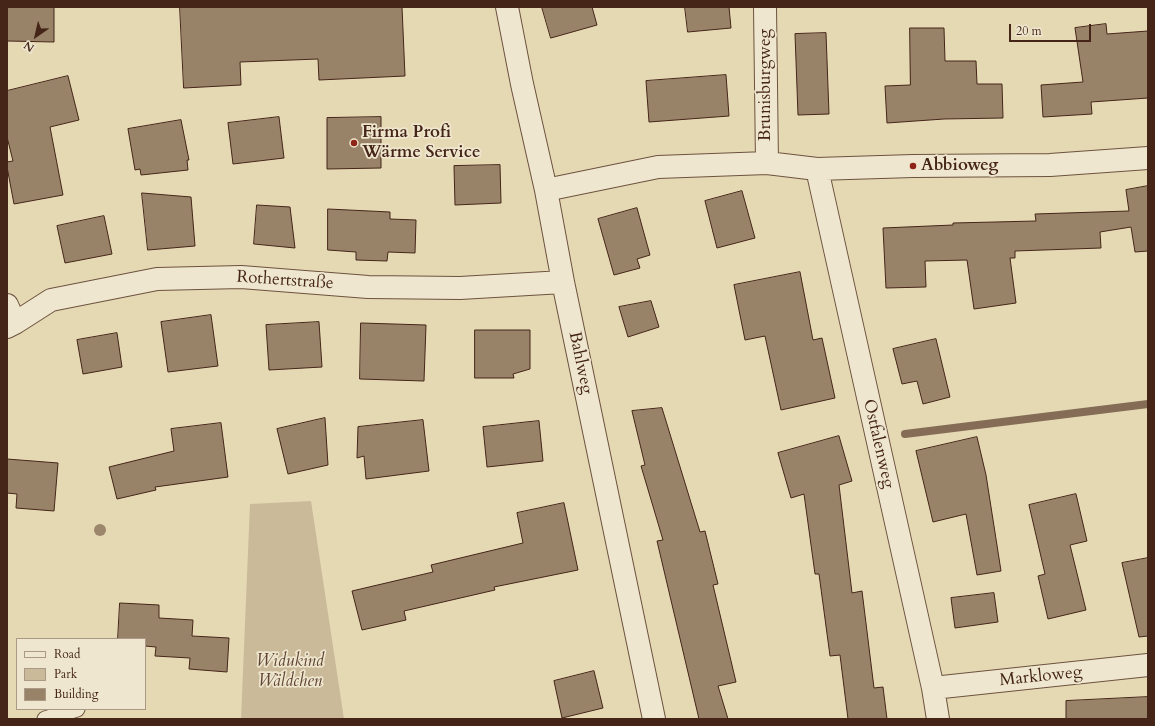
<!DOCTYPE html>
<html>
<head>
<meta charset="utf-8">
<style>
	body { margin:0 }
	#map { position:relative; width:1155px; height:726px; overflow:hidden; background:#e5d9b4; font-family:Cardo,serif }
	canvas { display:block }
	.frame { position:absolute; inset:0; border:8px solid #452518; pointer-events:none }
	.legend { position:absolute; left:16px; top:638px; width:130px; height:72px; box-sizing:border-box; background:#eee6ce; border:1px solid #aa9985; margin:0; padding:5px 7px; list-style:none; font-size:12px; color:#452518 }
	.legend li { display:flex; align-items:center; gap:8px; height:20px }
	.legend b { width:20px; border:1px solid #aa9985 }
	.north { position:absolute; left:16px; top:16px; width:40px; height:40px; -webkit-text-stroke:3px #eee6ce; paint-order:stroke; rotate:214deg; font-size:11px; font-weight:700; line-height:16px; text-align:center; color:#452518 }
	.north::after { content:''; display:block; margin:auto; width:14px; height:18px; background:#452518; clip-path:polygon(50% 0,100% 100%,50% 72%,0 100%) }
	.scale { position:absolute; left:1009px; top:24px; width:82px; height:18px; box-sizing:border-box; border:2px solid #452518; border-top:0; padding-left:5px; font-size:12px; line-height:14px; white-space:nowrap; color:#452518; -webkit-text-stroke:3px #eee6ce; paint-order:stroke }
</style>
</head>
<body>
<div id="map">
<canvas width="1155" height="726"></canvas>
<div class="frame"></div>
<ul class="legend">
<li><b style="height:5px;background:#eee6ce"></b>Road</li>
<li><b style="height:11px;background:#caba99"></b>Park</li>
<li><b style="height:11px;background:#988369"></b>Building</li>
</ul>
<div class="north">N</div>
<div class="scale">20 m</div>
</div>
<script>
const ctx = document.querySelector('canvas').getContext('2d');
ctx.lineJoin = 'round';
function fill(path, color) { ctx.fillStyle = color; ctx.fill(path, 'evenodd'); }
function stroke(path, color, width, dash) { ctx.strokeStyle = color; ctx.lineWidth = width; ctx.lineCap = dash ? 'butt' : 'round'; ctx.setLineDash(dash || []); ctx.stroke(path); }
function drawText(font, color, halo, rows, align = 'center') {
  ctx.font = font + ' Cardo,serif'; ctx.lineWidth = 3.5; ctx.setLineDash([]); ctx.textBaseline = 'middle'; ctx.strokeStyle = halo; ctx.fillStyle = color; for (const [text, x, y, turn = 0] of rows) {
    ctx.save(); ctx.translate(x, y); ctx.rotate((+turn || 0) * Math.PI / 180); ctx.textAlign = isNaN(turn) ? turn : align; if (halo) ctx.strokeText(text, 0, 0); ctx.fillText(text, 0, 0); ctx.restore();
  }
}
const green = new Path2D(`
	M311 501 344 719H241L250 504Z`);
const stream = new Path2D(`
	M905 434 1148 404`);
const building = new Path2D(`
	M7 7H54V42L7 41Z
	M180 7H402L405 76 319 80 318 59 240 62 241 85 184 88Z
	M542 7H592L597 25 551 38Z
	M685 7H729L731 28 688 32Z
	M1106 24 1107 34 1148 31V98L1091 102 1092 114 1043 117 1041 85 1083 82 1075 28Z
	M910 28H944L945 61H976L977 84H1002L1003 118 944 119 887 123 885 86 910 85Z
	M826 33 829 114 798 115 795 34Z
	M726 75 729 116 649 122 646 81Z
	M68 76 79 120 50 127 63 195 14 204 7 167V162L13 161 7 137V91Z
	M279 117 284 158 233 164 228 123Z
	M381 117V168L327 169V118Z
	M181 120 189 160H187L188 170 141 175 140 169 135 170 128 129Z
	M500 165 501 203 455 205 454 166Z
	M1148 186V251L1135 252 1131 227 1100 232 1101 248 1015 251V258H1010L1016 303 974 309 967 260 925 261 926 287 886 288 883 228 953 225V223L1036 221 1035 214 1129 211 1126 190Z
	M742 191 755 238 717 248 705 201Z
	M142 193 191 197 195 246 148 250Z
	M257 205 290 207 295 248 254 244Z
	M637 208 650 255 637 259 640 268 614 275 598 219Z
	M328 209 390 212V219L416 220 415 253 388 252 387 261 356 260V252L328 250Z
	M104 216 112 254 65 263 57 226Z
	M800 272 813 340 822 338 835 398 781 410 765 336 745 340 734 285Z
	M651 301 659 327 628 337 619 307Z
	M211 315 218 366 168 372 161 322Z
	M319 322 322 367 269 370 266 325Z
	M361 323 426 325 424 381 360 379Z
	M475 330H530V369L513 374 514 378H475Z
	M117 333 122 367 83 374 77 340Z
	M936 339 950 397 923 404 917 381 902 384 893 349Z
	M662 408 700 532 705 531 718 584 713 585 736 682 718 686 728 719H699L657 541 663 540 641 466 645 465 632 411Z
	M325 418 328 465 288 474 277 429Z
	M423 420 429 471 366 479 364 456 357 458 358 427Z
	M539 421 543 461 487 467 483 427Z
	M221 423 228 477 155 487 156 490 117 499 109 467 174 451 171 429Z
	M839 436 852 481 839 485 852 593 862 591 874 688 883 687 887 719H848L840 655 830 656 819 574H815L804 494 791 498 778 453Z
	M977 437 986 475 1001 571 977 575 966 514 933 522 916 451Z
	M7 459 58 463 54 511 16 508 17 494 7 493Z
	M1076 494 1087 541 1070 545 1086 610 1048 619 1038 576 1045 574 1029 505Z
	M564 503 578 570 494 587 495 590 404 611 406 620 362 630 352 591 433 572 431 565 523 543 517 513Z
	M1148 558V636L1139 637 1122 563Z
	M994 593 998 622 955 628 951 598Z
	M120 603 159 605V618L193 620 192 636 229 638 227 672 189 669 190 658 155 656 156 647 145 646V639H118Z
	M594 671 603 708 562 718 554 681Z
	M1148 697V719H1066V701Z`);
const service = new Path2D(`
	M45 719 77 709`);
const minor = new Path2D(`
	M507 7 522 84 546 190 563 282 654 719
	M765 7 767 163
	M817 169 933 688 938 719
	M546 190 658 167 767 163 817 169 913 166 1050 165 1148 158
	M7 305 15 323
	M7 327 15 323 51 300 157 279 241 277 368 287 460 288 563 282
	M933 688 1148 665`);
const trees = [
	[100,530]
];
const markers = [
	[354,143,4,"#8f2418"],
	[913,166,4,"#8f2418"]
];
const streetNames = [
	["Brunisburgweg",766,85,-90],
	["Rothertstraße",285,281,4],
	["Bahlweg",580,363,78],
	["Ostfalenweg",878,444,77],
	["Markloweg",1041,677,-6]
];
const poiNames = [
	["Firma Profi",362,133],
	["Wärme Service",362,153],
	["Abbioweg",921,166]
];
const parkNames = [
	["Widukind",290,662],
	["Wäldchen",290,682]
];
fill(green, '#caba99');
stroke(stream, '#856c56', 8);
fill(building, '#988369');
stroke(building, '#452518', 1);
stroke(service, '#6d523f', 17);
stroke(minor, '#6d523f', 24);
stroke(service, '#eee6ce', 15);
stroke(minor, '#eee6ce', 22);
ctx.fillStyle = '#9c866c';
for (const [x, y] of trees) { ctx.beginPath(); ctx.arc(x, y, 6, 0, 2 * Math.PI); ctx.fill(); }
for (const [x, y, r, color] of markers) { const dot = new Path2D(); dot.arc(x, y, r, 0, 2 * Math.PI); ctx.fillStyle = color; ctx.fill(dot); stroke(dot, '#eee6ce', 1.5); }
drawText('17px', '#452518', '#eee6ce', streetNames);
drawText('bold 17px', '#452518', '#eee6ce', poiNames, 'left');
drawText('italic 17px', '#604332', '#eee6ce', parkNames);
</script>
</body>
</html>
